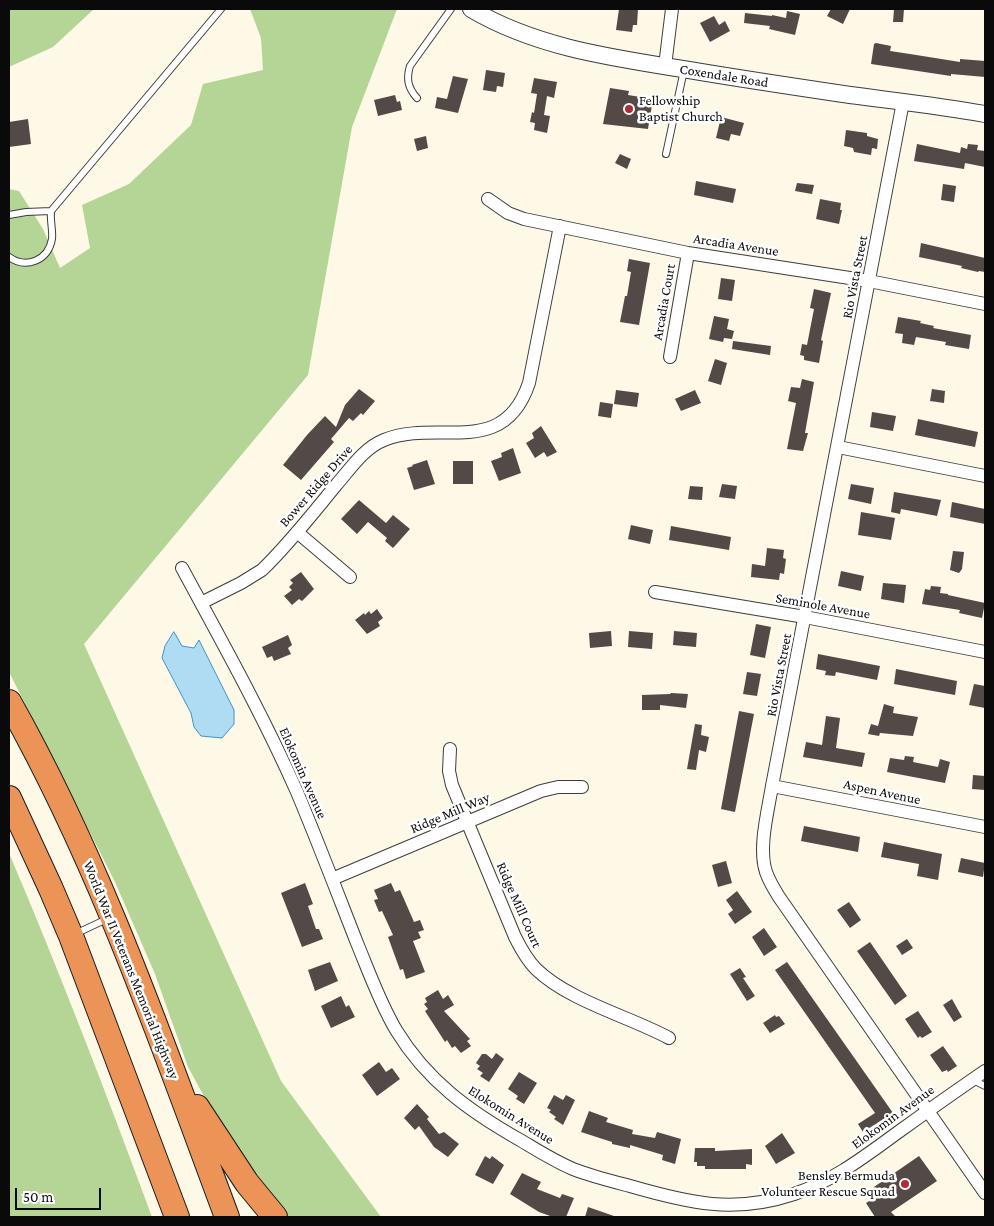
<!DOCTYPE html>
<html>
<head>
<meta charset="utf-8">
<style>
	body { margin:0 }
	#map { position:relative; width:994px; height:1226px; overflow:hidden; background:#fef8e7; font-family:"Crimson Pro",serif }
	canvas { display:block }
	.frame { position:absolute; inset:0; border:10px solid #0a0a0a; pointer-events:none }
	.scale { position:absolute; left:15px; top:1188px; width:86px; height:22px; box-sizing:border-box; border:2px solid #0a0a0a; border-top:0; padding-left:6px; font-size:15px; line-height:18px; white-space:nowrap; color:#0a0a0a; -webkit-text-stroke:4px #fff; paint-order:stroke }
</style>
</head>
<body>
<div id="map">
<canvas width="994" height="1226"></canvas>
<div class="frame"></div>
<div class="scale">50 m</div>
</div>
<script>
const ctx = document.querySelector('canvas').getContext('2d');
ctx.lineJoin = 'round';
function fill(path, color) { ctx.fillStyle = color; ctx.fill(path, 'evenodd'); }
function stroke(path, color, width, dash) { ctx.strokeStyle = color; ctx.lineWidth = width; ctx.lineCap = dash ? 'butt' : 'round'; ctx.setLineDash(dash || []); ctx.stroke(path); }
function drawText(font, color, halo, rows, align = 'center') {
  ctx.font = font + ' "Crimson Pro",serif'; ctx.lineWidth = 5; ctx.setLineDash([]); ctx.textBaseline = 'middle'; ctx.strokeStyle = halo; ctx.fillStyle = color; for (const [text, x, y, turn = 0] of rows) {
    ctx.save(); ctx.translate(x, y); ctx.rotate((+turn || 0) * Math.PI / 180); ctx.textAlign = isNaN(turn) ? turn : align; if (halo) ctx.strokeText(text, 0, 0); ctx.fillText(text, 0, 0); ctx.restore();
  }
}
const forest = new Path2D(`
	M9 9H94L53 47 9 67Z
	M250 9H397L352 127 308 375 84 644 281 1081 381 1217H287L255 1179 230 1144 188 1067 155 974 115 882 9 672V189L19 191 43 229 60 268 90 248 82 205 129 184 191 125 203 84 263 70 261 38Z
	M9 853C60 973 107 1095 152 1217H9Z`);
const water = new Path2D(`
	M174 632 182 646 194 648 199 640 234 710V724L222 738 201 736 194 727 191 713 162 658 165 646Z`);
const building = new Path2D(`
	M619 9H638L637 25H633L632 32 616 30Z
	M831 9H850L843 24 827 16Z
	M894 9H904L903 22H893Z
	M787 11 800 14 795 35 769 29 770 26 744 23 745 13 772 16V15L786 18Z
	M714 16 719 25 725 21 730 31 710 42 700 23Z
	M876 43 891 46 890 51 910 54 960 62V59L985 61V77L951 74V76L871 64 874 44Z
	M486 70 505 73 503 87 497 86 496 92 483 90Z
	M453 76 468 79 458 113 435 108 437 97 447 99Z
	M534 78 557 82 554 98 547 96 544 115 550 116 547 133 534 130 535 123 530 122 532 112 534 113 537 94 531 93Z
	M610 88 629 91 628 95 653 99 648 129 603 124Z
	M395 95 397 102 400 101 402 110 378 116 374 100Z
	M721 117 744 123 740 136 731 134 729 141 716 138Z
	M28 119 31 144 9 147V122Z
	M846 130 867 133V136L878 139 877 149 872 148 871 155 854 152 853 148 844 146Z
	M426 136 428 148 417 151 414 139Z
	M917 144 960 153 961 147 967 149 968 144 978 145 977 150 985 151V167L965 163 964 169 914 161Z
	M620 154 631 159 627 169 615 163Z
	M696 181 736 189 733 203 694 195Z
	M797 183 814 185 812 194 795 191Z
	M943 184 956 186 954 202 941 200Z
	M820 199 841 203 840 210H842L839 224 816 219Z
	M921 243 985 258V272L979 271 978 272 961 268 962 266 919 257Z
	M629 259 650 263 639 325 620 322 625 296H627L631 272 627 271Z
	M721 278 735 280 732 301 718 299Z
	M814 289 831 293 821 340 823 341 819 363 804 360V356L800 355 802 344 807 345 814 309 810 308Z
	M714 316 729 319 727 329 734 331 732 339 724 338 723 342 709 339Z
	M898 317 921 321 920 323 934 326 933 328 971 335 969 349 945 345 946 342 916 337 914 345 902 343 903 334 895 333Z
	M733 341 771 346 770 355 732 349Z
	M715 359 727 363 721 385 708 381Z
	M802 379 814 382 805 433H808L803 451 787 449 796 403 788 401 791 387 800 388Z
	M359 389 375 401 363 415 361 413 353 421 349 418 331 439 334 442 301 480 283 465 307 435 325 416 336 427 345 405Z
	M932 389 945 391 944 403 930 401Z
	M616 390 639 393 637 407 614 404Z
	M695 390 701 403 681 411 675 399Z
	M600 402 613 404 611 418 598 416Z
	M872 412 896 416 893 431 870 427Z
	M918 419 978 432 975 447 915 435Z
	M541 426 557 452 547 457 544 452 535 458 526 443 534 438 532 433Z
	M513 448 521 473 499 481 491 461 502 457 501 453Z
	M427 460 435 484 414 490 407 468 413 466 412 465Z
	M453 461H473V484H453Z
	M722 484 737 486 735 499 719 497Z
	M851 484 874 488 871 504 848 499Z
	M690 486 703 487 702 500 688 499Z
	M894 492 941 500 937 516 901 509 900 514 891 512Z
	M359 500 386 523 393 515 410 529 393 548 385 541 387 538 368 522 357 534 341 519Z
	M952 502 985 509V524L950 517Z
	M861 512 895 518 891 540 858 535Z
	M631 525 653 530 650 544 628 539Z
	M671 526 731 537 729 550 669 540Z
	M767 548 784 550 783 558 786 559 784 574 780 573 779 580 751 577 752 564 765 566Z
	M953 551 964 552 962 569 959 573 950 570Z
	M841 571 864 576 861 591 838 586Z
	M301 572 314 589 302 601 299 599 292 605 284 596 292 590 289 587 293 583 290 580Z
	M883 583 906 585 904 603 881 599Z
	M931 586 941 587 940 593 948 594V595L985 603 982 618 959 613 960 610 922 604 925 589 930 590Z
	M377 609 383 618 378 622 380 626 367 634 355 620 364 613 365 615 369 611 371 614Z
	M756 624 771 627 765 658 750 655Z
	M611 631 612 646 590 648 589 633Z
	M629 631 653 633 652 649 628 647Z
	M674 631 697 633 696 647 673 645Z
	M288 635 292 645 288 648 291 654 274 661 272 656 267 658 262 647Z
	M818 654 880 666 877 680 836 672 835 676 825 675 826 671 816 669Z
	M896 669 957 681 955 695 894 684Z
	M747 672 761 674 757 696 743 694Z
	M974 684 985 686V708L969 705Z
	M671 693 688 694 686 708 660 705V710H642V695L670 694Z
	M884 704 894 707 893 713 918 717 913 736 880 733 879 736 868 734 871 724 878 726Z
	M739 711 754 714 735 812 721 809Z
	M826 716 840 718 836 748 865 753 862 767 803 757 806 742 822 745Z
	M695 724 702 725 701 735 709 737 706 752 699 750 696 770 687 769Z
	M905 756 914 757 913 762 938 767 940 759 950 762 945 783 887 772 890 758 904 760Z
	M973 775 985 776V790L972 789Z
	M804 826 860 837 858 852 801 841Z
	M884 842 942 854 938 880 917 876 919 864 881 857Z
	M961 858 985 863 983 877 958 872Z
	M726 861 732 883 718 887 712 865Z
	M305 883 313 904 308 906 316 929H319L323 939 302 947 281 893Z
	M391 883 395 892 400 890 414 922 420 920 424 930 418 932 421 938 413 941 425 972 406 979 403 969 400 970 388 937 393 935 382 911 379 912 374 900 378 899 374 890Z
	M737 891 752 912 735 924 728 914 733 910 726 900Z
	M849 902 861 920 850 928 837 910Z
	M764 928 777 947 764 956 752 937Z
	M907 939 913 948 902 955 896 946Z
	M870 942 907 996 895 1005 857 951Z
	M330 962 338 981 315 991 308 970Z
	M787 962 893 1113 863 1132 858 1124 875 1113 775 970Z
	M740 968 746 977 743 978 755 996 747 1001 730 974Z
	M438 990 443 999 448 995 454 1005 444 1011 470 1039 467 1041 471 1046 461 1053 455 1046 452 1048 447 1040 445 1042 425 1011 428 1009 424 1004 427 1002 425 998Z
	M341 996 346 1007 349 1005 355 1017 331 1028 321 1006Z
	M952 999 962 1017 954 1022 943 1005Z
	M918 1011 932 1032 922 1038 920 1036 918 1038 905 1019Z
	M775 1015 776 1017 779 1016 785 1024 770 1033 763 1023Z
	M943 1046 957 1066 948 1072 947 1070 942 1072 930 1055Z
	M496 1053 504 1059 489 1082 480 1076 483 1073 477 1069 480 1066 476 1063 482 1054H486L492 1059Z
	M379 1062 386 1072 392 1068 400 1079 377 1096 362 1075Z
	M519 1072 537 1083 524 1104 516 1099 518 1096 508 1089Z
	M554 1095 563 1100 566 1095 575 1100 563 1125 554 1119 556 1117 549 1112 551 1110 547 1108Z
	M417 1104 429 1117 427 1119 439 1134 444 1132 459 1144 448 1157 434 1147 419 1126 415 1130 404 1118Z
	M589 1111 608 1118 606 1122 633 1130 632 1134 655 1138 657 1132 681 1139 675 1164 662 1160 663 1155 630 1145V1148L612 1144V1142L581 1132Z
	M782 1133 795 1153 776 1164 765 1146Z
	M695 1148H715V1151L752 1149V1165L746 1164V1169H705V1166H697V1162H694Z
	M485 1156 490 1159 492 1156 504 1165 493 1184 475 1175Z
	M919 1156 937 1181 891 1212 896 1217H875L866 1203 879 1195 874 1187Z
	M522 1173 541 1182 537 1189 560 1198 562 1194 574 1198 566 1217H553L539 1212 510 1194Z
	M588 1207 614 1216V1217H585Z`);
const service = new Path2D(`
	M417 98C408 88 406 79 410 66L451 9
	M666 154 684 70
	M51 211 221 9
	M9 215 26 212 51 211C50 221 53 230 52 239 48 261 26 269 9 257
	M75 934 109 918
	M973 1080 985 1086`);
const minor = new Path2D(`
	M665 66 672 9
	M903 102 772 786C768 811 758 848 766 872 769 881 774 889 779 897L985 1193
	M488 199 508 213 524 219 688 253 869 281 985 304
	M670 357 688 253
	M838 447 985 476
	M297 532 350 577
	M182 568C222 642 263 715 297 792 318 842 337 892 357 943 369 972 380 1003 396 1030 427 1081 469 1111 520 1140 537 1150 554 1161 573 1169 591 1176 611 1181 630 1186 689 1203 734 1214 794 1194 833 1181 864 1157 897 1133 926 1112 956 1091 985 1071
	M655 592 805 617 985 652
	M201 603 241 583 262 570C289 544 313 513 337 484 351 468 364 448 384 440 438 418 503 460 529 383L560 226
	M450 749 449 771 452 785 515 937C521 949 527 960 536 969 569 1001 628 1016 669 1038
	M772 786 985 827
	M332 879 541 791 558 787H582`);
const tertiary = new Path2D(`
	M471 9C537 48 614 58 689 70 742 79 796 87 850 95 895 101 940 106 985 114`);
const motorway = new Path2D(`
	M9 702C101 865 162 1043 227 1217
	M9 798 51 889 71 936 177 1217
	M197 1107 247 1183 275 1217`);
const markers = [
	[629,109,5,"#b02b38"],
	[905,1184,5,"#b02b38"]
];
const streetNames = [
	["Coxendale Road",724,76,9],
	["Arcadia Avenue",736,245,9],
	["Rio Vista Street",855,277,-79],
	["Arcadia Court",664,302,-80],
	["Bower Ridge Drive",316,486,-49],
	["Seminole Avenue",823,606,10],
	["Rio Vista Street",779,675,-79],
	["Elokomin Avenue",303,773,66],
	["Aspen Avenue",882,792,12],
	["Ridge Mill Way",450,813,-23],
	["Ridge Mill Court",519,905,66],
	["World War II Veterans Memorial Highway",131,970,68],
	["Elokomin Avenue",511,1115,32],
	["Elokomin Avenue",893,1117,-36]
];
const poiNames = [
	["Fellowship",639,101],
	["Baptist Church",639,117],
	["Bensley Bermuda",895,1176,"right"],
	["Volunteer Rescue Squad",895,1192,"right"]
];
fill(forest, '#b4d595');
fill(water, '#afdcf2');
stroke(water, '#3b94c4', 1);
fill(building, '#514a47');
stroke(service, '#3d3d3d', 8);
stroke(minor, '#3d3d3d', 14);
stroke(tertiary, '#3d3d3d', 18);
stroke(motorway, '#1b1b1b', 26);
stroke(service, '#fff', 6);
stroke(minor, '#fff', 12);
stroke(tertiary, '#fff', 16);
stroke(motorway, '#ec9457', 24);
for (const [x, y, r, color] of markers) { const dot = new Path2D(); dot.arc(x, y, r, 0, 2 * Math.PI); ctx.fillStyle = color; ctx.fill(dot); stroke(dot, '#fff', 2); }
drawText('14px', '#0a0a0a', '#fff', streetNames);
drawText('14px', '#0a0a0a', '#fff', poiNames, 'left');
</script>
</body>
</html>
